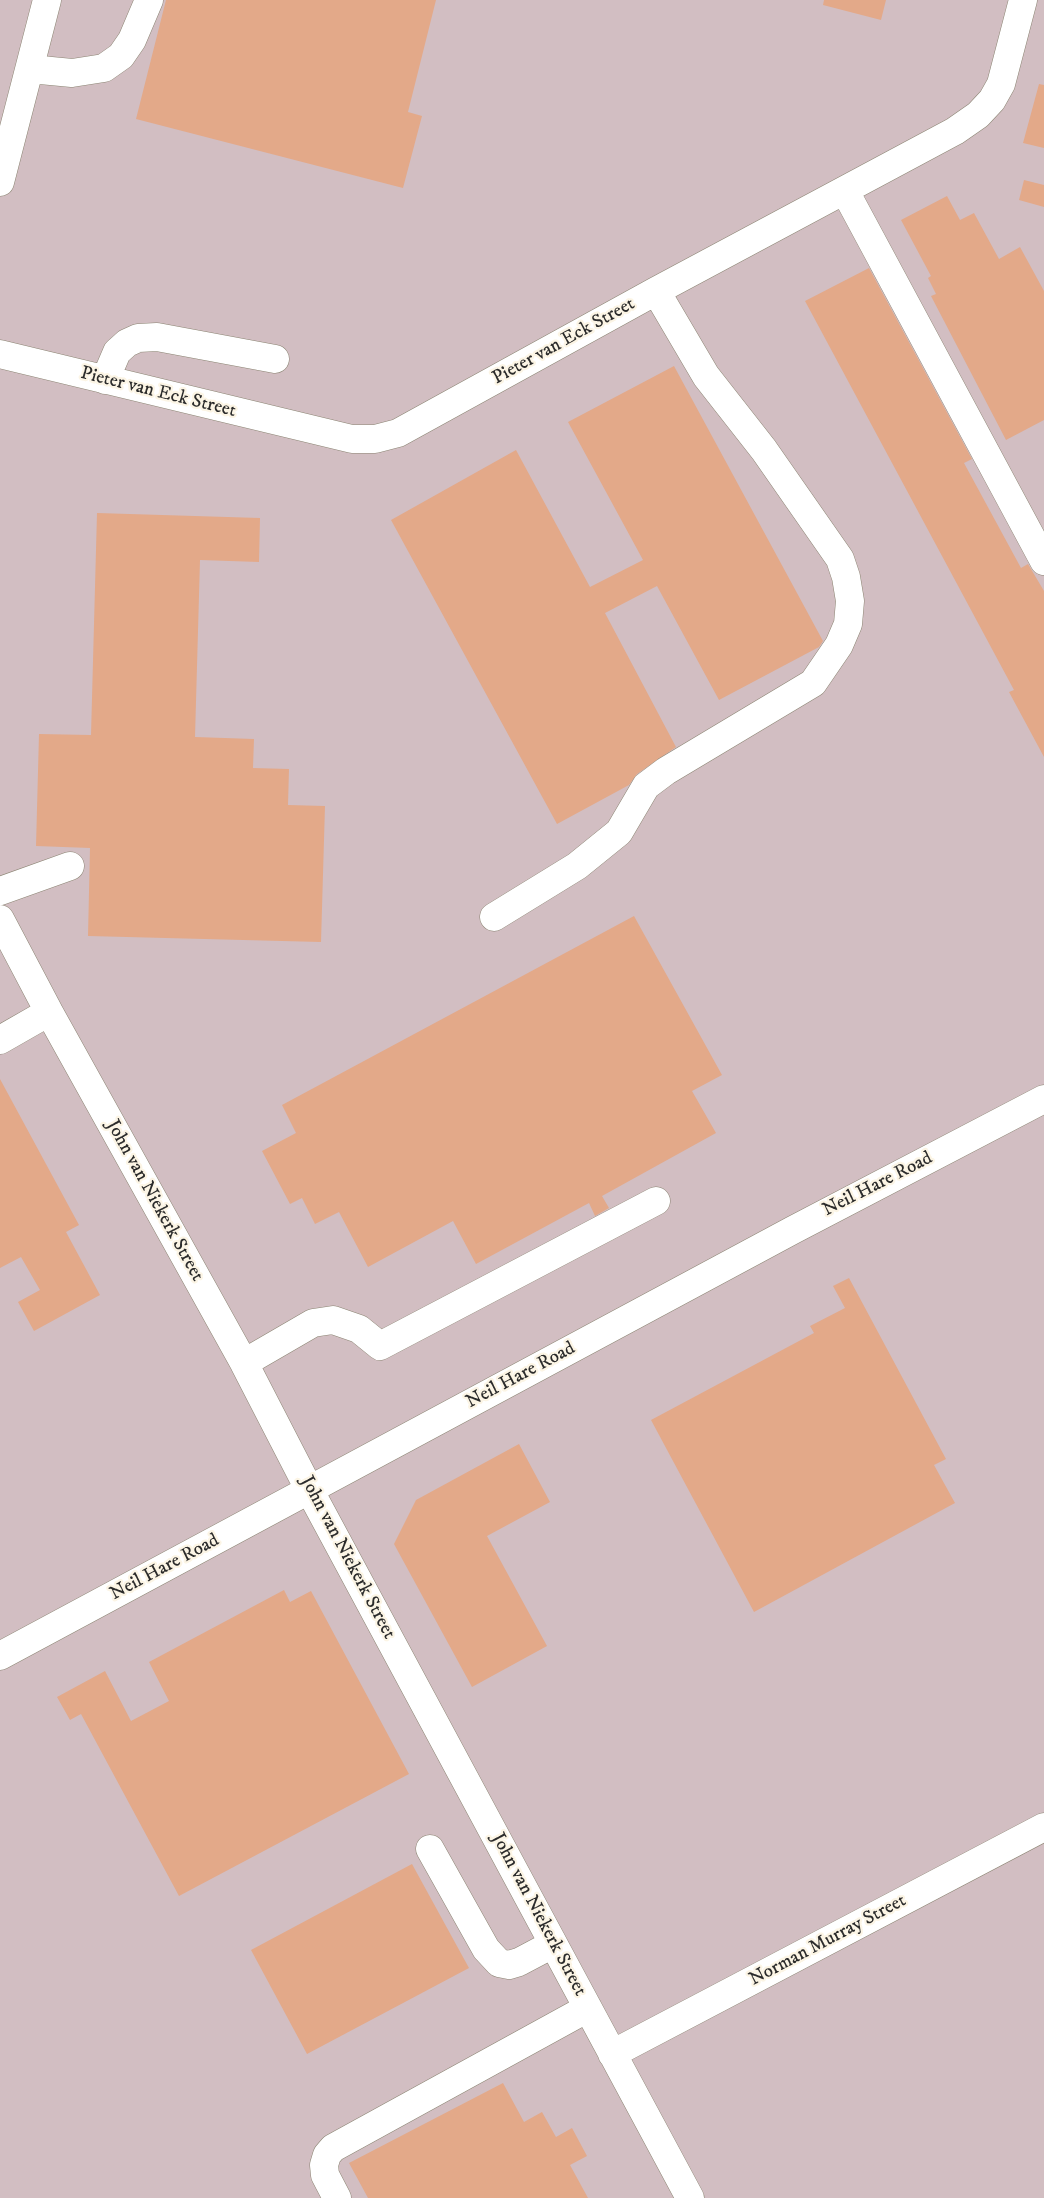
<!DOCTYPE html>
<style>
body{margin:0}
canvas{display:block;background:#eddfbc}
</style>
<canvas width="1044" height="2198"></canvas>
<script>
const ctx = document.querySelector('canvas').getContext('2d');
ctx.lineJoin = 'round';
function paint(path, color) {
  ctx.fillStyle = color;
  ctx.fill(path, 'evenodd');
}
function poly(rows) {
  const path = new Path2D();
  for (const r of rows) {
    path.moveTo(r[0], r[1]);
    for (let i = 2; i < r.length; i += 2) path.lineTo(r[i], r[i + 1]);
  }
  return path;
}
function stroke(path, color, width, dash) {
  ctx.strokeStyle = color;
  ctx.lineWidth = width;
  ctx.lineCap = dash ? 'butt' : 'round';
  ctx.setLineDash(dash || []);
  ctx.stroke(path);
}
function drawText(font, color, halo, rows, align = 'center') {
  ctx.font = font + ' "IM FELL DW Pica",serif';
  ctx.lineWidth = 4.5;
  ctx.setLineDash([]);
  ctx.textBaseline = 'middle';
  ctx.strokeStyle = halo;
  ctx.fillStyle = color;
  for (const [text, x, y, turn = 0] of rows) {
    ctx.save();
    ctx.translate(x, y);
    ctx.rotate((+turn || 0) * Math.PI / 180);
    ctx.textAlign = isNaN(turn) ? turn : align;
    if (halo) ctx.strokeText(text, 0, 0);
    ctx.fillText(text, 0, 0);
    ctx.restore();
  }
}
paint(poly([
 [0,0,1044,0,1044,2198,0,2198]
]), '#d2bec2');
paint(poly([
 [166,0,436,0,408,112,422,116,403,188,136,119],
 [824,0,886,0,881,20,823,5],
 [1039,84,1044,85,1044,148,1023,143],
 [1024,180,1044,185,1044,207,1019,200],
 [947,196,960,220,974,213,999,259,1020,247,1044,291,1044,420,1006,440,931,296,936,294,928,278,931,276,901,220],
 [869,268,972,459,964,463,1021,568,1028,564,1044,591,1044,757,1009,692,1014,690,805,301],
 [674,366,823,641,819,647,719,700,657,586,605,613,676,747,637,774,629,785,557,824,391,520,516,450,590,587,643,560,568,422],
 [97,513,260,518,259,562,200,560,195,737,254,739,253,768,289,769,288,805,325,806,321,942,88,936,90,848,36,846,39,734,91,735],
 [634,916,722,1075,692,1091,716,1133,602,1196,609,1208,595,1216,589,1203,476,1264,453,1221,368,1267,339,1212,315,1224,302,1198,290,1204,262,1151,296,1133,282,1105],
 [0,1079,79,1225,66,1232,100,1295,34,1331,18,1302,40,1290,21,1257,0,1268],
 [849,1278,946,1459,934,1465,955,1503,754,1612,651,1420,814,1333,810,1326,845,1308,833,1286],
 [519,1444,550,1502,487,1536,547,1646,472,1687,394,1544,416,1500],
 [284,1590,290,1602,311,1591,409,1774,179,1896,81,1714,70,1720,57,1697,105,1671,131,1721,169,1701,149,1662],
 [412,1864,469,1968,307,2054,251,1950],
 [503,2083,524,2122,542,2112,556,2137,572,2128,587,2156,570,2165,588,2198,368,2198,349,2163]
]), '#e3a989');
const minor = poly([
 [30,69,72,73,104,68,121,56,132,40,149,0],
 [0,182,47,0],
 [845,191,1044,561],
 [0,354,352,439,375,439,398,433,656,291,955,131,978,115,992,100,1001,84,1023,0],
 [105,380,117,352,127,343,138,338,157,337,275,359],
 [0,891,70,866],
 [494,917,577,866,619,832,646,786,666,771,813,683,839,645,848,624,850,601,846,577,840,559,764,450,706,376,656,291],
 [0,919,49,1012,244,1363,310,1491,690,2198],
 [0,1040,49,1012],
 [244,1363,313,1323,333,1320,359,1329,380,1346,656,1201],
 [0,1656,793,1230,1044,1099],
 [430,1849,486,1949,499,1963,509,1965,519,1962,553,1944],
 [612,2054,1044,1827],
 [337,2198,325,2175,324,2165,327,2155,333,2148,588,2008]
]);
stroke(minor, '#8c8574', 29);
stroke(minor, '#fff', 28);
drawText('19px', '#2b2b2b', '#fcf5e5', [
 ["Pieter van Eck Street",564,342,-29],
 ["Pieter van Eck Street",158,393,14],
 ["Neil Hare Road",878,1185,-27],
 ["John van Niekerk Street",154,1201,61],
 ["Neil Hare Road",521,1376,-28],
 ["John van Niekerk Street",347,1558,62],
 ["Neil Hare Road",165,1568,-28],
 ["John van Niekerk Street",538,1915,62],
 ["Norman Murray Street",828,1941,-28]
]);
</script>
